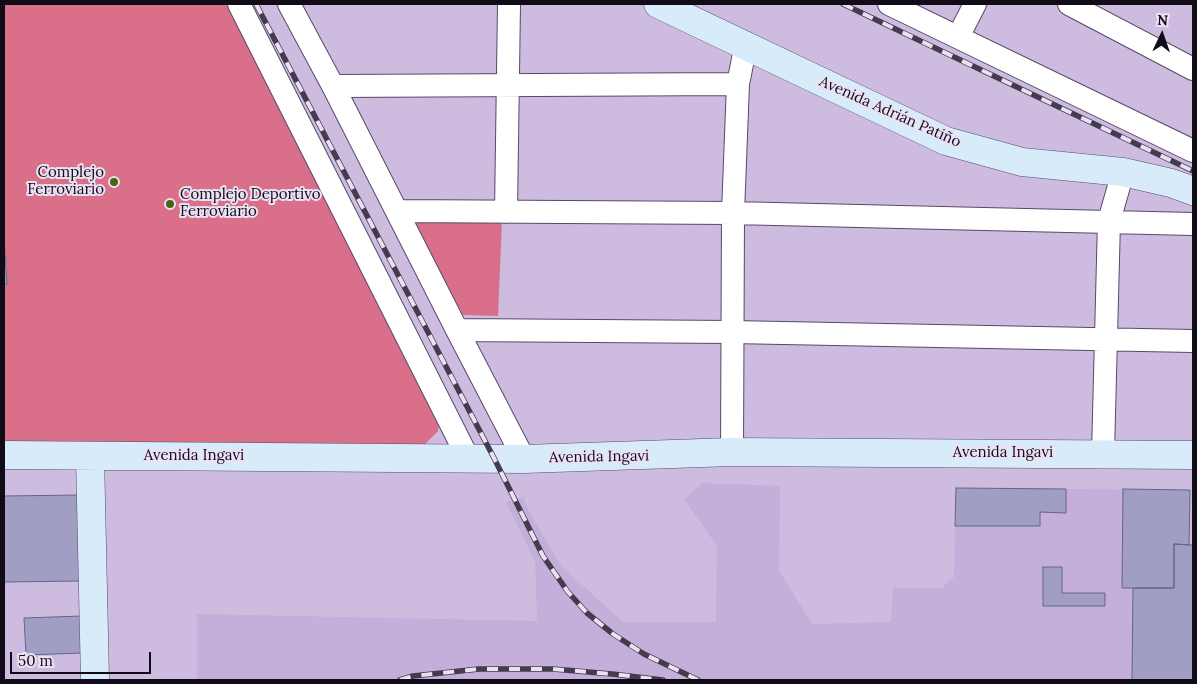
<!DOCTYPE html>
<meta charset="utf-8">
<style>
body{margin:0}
#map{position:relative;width:1197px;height:684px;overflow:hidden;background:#cdbce0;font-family:Lora,serif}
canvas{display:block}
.frame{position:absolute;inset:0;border:5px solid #110b17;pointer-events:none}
.north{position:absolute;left:1137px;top:10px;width:50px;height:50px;-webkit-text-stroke:4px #eae1f4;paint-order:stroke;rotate:3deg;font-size:14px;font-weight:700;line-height:20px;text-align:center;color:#110b17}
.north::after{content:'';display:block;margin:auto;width:18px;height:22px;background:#110b17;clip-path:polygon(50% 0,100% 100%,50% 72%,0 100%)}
.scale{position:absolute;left:10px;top:652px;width:141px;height:22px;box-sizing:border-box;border:2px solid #110b17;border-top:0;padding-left:6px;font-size:15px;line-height:18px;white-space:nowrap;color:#110b17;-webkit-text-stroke:4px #eae1f4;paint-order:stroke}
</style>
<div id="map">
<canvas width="1197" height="684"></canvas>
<div class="frame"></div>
<div class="north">N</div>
<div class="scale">50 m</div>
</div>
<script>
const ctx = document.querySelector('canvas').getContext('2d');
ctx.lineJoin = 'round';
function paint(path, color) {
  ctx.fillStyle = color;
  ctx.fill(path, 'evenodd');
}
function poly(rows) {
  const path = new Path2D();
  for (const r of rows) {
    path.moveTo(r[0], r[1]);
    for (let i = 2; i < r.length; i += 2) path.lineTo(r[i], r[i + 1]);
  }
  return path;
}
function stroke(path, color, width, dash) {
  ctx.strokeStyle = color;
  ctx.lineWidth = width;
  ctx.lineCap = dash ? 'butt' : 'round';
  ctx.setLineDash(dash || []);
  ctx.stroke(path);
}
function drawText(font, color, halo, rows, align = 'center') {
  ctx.font = font + ' Lora,serif';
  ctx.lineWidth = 4;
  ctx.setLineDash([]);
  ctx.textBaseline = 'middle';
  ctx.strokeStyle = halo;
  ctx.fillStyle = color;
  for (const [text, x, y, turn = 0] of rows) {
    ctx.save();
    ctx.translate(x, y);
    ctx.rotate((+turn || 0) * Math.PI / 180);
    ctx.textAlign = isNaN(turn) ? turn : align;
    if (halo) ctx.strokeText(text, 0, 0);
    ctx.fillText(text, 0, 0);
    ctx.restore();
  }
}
paint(poly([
 [702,483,780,486,779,570,812,624,891,622,893,588,942,588,954,577,956,488,1190,490,1189,544,1193,545,1193,680,197,680,197,614,537,621,535,561,506,502,523,497,529,512,561,566,623,622,716,622,717,546,684,499]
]), '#c3afda');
paint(poly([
 [4,4,231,4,441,404,438,431,423,446,4,442],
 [502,220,498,316,463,315,414,222]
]), '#d96f88');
const building = poly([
 [4,239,7,284,4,285,4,239],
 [956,488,1066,489,1066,513,1040,512,1040,526,955,526,956,488],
 [1123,489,1190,490,1189,545,1174,544,1174,588,1122,588,1123,489],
 [80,495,81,581,4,582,4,496,80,495],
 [1174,544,1193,545,1193,680,1132,680,1133,588,1174,588,1174,544],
 [1043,567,1062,567,1062,593,1105,593,1105,606,1043,606,1043,567],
 [82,616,83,653,26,655,24,618,82,616]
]);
paint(building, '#a09ec3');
stroke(building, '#666486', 1);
const street = poly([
 [239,4,468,458],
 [289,4,333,86,457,330,524,459],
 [889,4,1193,151],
 [1069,4,1193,69],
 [958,37,975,4],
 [333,86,738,84],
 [397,211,733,213,1193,224],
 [506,212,509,4],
 [457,330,732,332,1193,341],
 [732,452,733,213,738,84,746,44],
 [1103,453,1109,221,1123,172]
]);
const secondary = poly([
 [658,4,946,141,1022,162,1123,172,1171,183,1193,191],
 [4,455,524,459,732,452,1193,455],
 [90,456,95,680]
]);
stroke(street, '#584968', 24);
stroke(secondary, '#584968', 29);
stroke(street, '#fff', 22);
stroke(secondary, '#d8ebfb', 28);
const rail = poly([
 [256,4,494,458,543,556,568,592,587,613,613,634,644,654,698,680],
 [843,4,1193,171],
 [400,680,413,676,479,669,553,669,612,674,663,680]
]);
stroke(rail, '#443b4e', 5.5);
stroke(rail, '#eae1f4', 4, [11]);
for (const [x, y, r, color] of [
 [114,182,5,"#496314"],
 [170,204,5,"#496314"]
]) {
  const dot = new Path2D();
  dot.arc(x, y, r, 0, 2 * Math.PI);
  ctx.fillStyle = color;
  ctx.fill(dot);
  stroke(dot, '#eae1f4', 2);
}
drawText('15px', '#110b17', '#eae1f4', [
 ["Avenida Adrián Patiño",890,112,24],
 ["Avenida Ingavi",1003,453],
 ["Avenida Ingavi",194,456],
 ["Avenida Ingavi",599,457,-1]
]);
drawText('15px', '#110b17', '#eae1f4', [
 ["Complejo",104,173],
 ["Ferroviario",104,190],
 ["Complejo Deportivo",180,195,"left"],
 ["Ferroviario",180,212,"left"]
], 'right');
</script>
